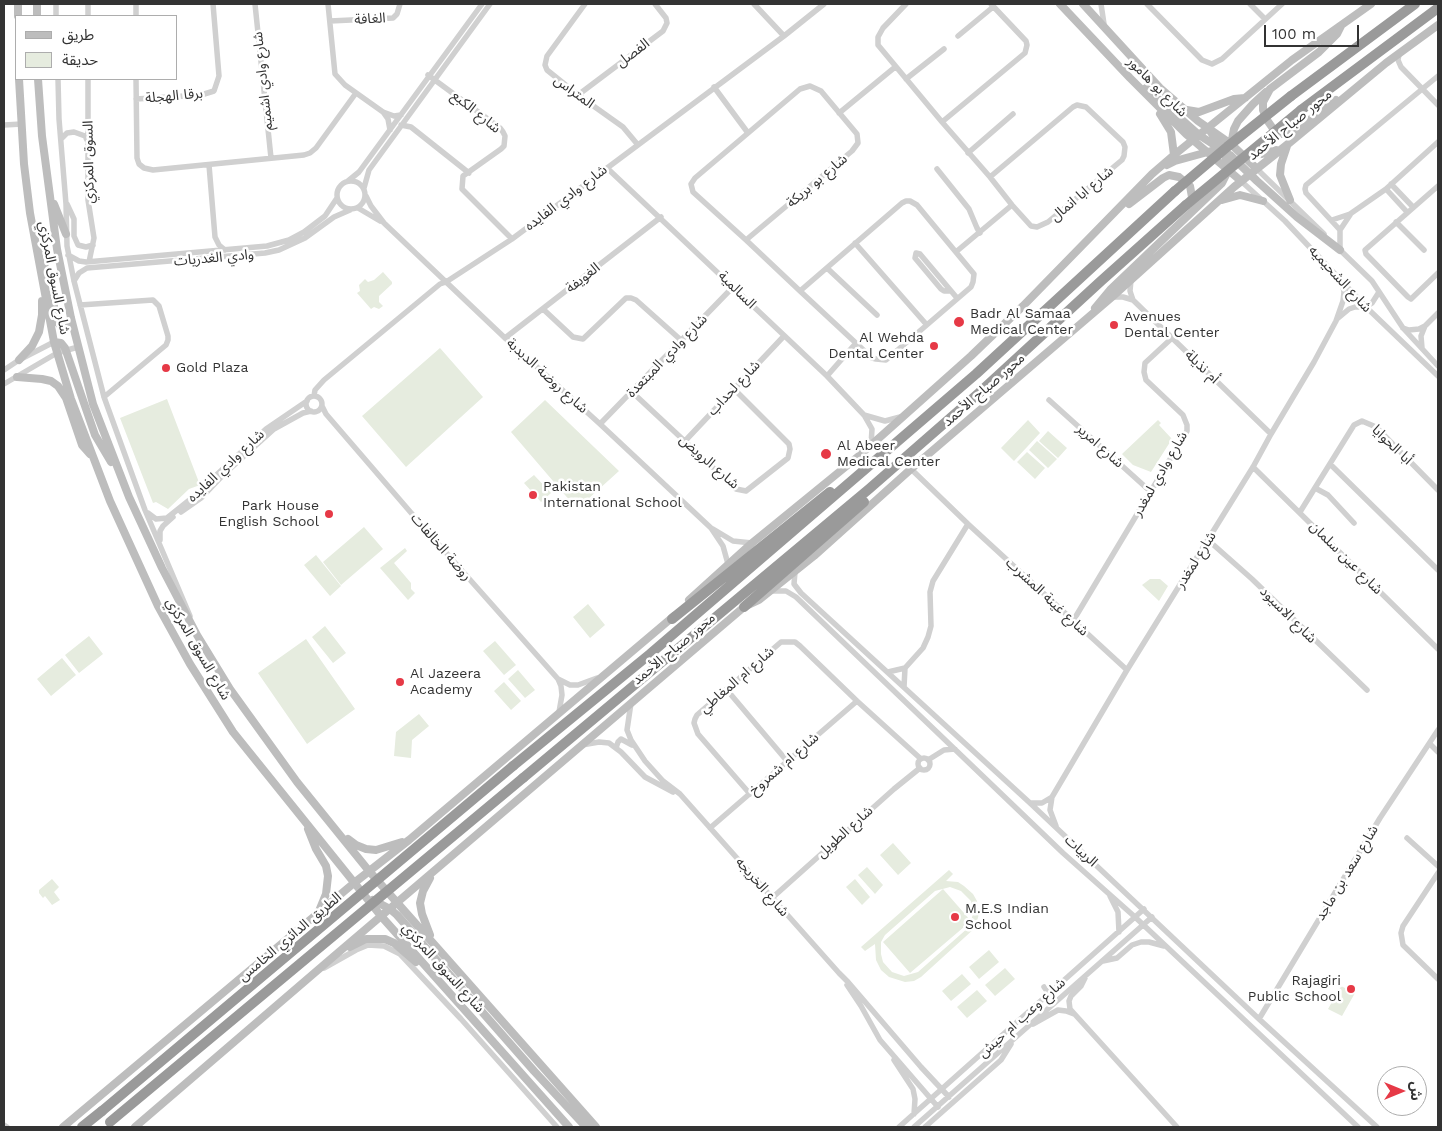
<!DOCTYPE html>
<meta charset="utf-8">
<style>
body{margin:0}
#map{position:relative;width:1442px;height:1131px;overflow:hidden;background:#fff;font-family:"Work Sans","Noto Sans Arabic",sans-serif}
canvas{display:block}
.frame{position:absolute;inset:0;border:5px solid #333;pointer-events:none}
.legend{position:absolute;left:15px;top:15px;width:162px;height:65px;box-sizing:border-box;background:#fff;border:1px solid #adadad;margin:0;padding:6px 9px;list-style:none;font-size:15px;color:#333}
.legend li{display:flex;align-items:center;gap:10px;height:25px}
.legend b{width:25px;border:1px solid #adadad}
.north{position:absolute;left:1377px;top:1066px;width:50px;height:50px;box-sizing:border-box;background:#fff;border:1px solid #adadad;border-radius:50%;rotate:90deg;font-size:14px;font-weight:700;line-height:20px;text-align:center;color:#333}
.north::after{content:'';display:block;margin:auto;width:18px;height:22px;background:#e63946;clip-path:polygon(50% 0,100% 100%,50% 72%,0 100%)}
.scale{position:absolute;left:1264px;top:25px;width:95px;height:22px;box-sizing:border-box;border:2px solid #333;border-top:0;padding-left:6px;font-size:15px;line-height:18px;white-space:nowrap;color:#333;-webkit-text-stroke:4px #fff;paint-order:stroke}
</style>
<div id="map">
<canvas width="1442" height="1131"></canvas>
<div class="frame"></div>
<ul class="legend">
<li><b style="height:6px;background:#bdbdbd"></b>طريق</li>
<li><b style="height:14px;background:#e6ecdf"></b>حديقة</li>
</ul>
<div class="north">ش</div>
<div class="scale">100 m</div>
</div>
<script>
const ctx = document.querySelector('canvas').getContext('2d');
ctx.lineJoin = 'round';
function paint(path, color) {
  ctx.fillStyle = color;
  ctx.fill(path, 'evenodd');
}
function poly(rows) {
  const path = new Path2D();
  for (const r of rows) {
    if (r.length === 3) {
      path.moveTo(r[0] + r[2], r[1]);
      path.arc(r[0], r[1], r[2], 0, 2 * Math.PI);
      continue;
    }
    path.moveTo(r[0], r[1]);
    for (let i = 2; i < r.length; i += 2) path.lineTo(r[i], r[i + 1]);
  }
  return path;
}
function stroke(path, color, width, dash) {
  ctx.strokeStyle = color;
  ctx.lineWidth = width;
  ctx.lineCap = dash ? 'butt' : 'round';
  ctx.setLineDash(dash || []);
  ctx.stroke(path);
}
function drawText(font, color, halo, rows, align = 'center') {
  ctx.font = font + ' "Work Sans","Noto Sans Arabic",sans-serif';
  ctx.lineWidth = 5;
  ctx.setLineDash([]);
  ctx.textBaseline = 'middle';
  ctx.strokeStyle = halo;
  ctx.fillStyle = color;
  for (const [text, x, y, turn = 0] of rows) {
    ctx.save();
    ctx.translate(x, y);
    ctx.rotate((+turn || 0) * Math.PI / 180);
    ctx.textAlign = isNaN(turn) ? turn : align;
    if (halo) ctx.strokeText(text, 0, 0);
    ctx.fillText(text, 0, 0);
    ctx.restore();
  }
}
paint(poly([
 [383,272,392,282,392,284,379,296,379,302,383,306,379,309,374,307,371,309,357,293,360,291,359,285,365,279,368,282,374,280],
 [440,348,483,397,406,467,362,416],
 [167,399,200,485,189,489,168,509,156,502,153,503,120,418],
 [545,400,619,471,577,509,511,432],
 [1028,420,1040,433,1014,461,1001,448],
 [1158,420,1161,423,1159,425,1172,439,1151,472,1133,465,1122,454],
 [1048,431,1067,448,1058,458,1039,441],
 [1037,441,1057,459,1048,468,1029,450],
 [1027,452,1045,468,1035,479,1017,462],
 [534,475,551,493,541,502,524,483],
 [364,527,383,549,341,585,323,562],
 [405,548,407,551,394,563,411,583,411,589,415,593,408,600,380,568],
 [316,555,341,586,330,596,304,565],
 [1150,579,1160,579,1168,586,1159,601,1142,585],
 [588,604,605,625,590,638,573,617],
 [325,626,346,653,333,663,312,637],
 [89,636,103,654,79,673,65,655],
 [306,639,355,709,307,744,258,673],
 [495,641,516,665,504,675,483,651],
 [62,658,76,675,51,696,37,679],
 [518,670,535,690,525,698,508,679],
 [504,682,521,701,511,710,494,691],
 [419,714,429,726,412,740,411,758,394,756,396,732],
 [893,843,911,863,898,875,880,855],
 [867,867,883,885,875,894,858,875],
 [949,870,953,874,946,881,958,882,964,886,973,894,977,901,979,914,975,928,921,977,914,981,905,982,889,977,881,970,876,960,875,944,865,951,861,947],
 [950,887,961,891,971,901,973,914,969,927,918,972,904,976,892,972,883,962,881,954,881,942,885,935,935,891],
 [52,879,59,887,54,892,60,900,52,905,45,896,43,898,39,893,39,890],
 [855,879,870,897,862,905,846,887],
 [943,889,971,921,910,973,883,942],
 [989,950,999,962,979,979,969,967],
 [1005,968,1015,979,995,996,985,985],
 [962,974,971,984,951,1001,942,991],
 [1341,986,1355,993,1342,1016,1328,1009],
 [977,990,987,1001,967,1018,957,1007]
]), '#e6ecdf');
stroke(poly([
 [56,4,56,16],
 [88,4,88,16],
 [136,4,136,16],
 [255,4,271,158],
 [328,4,335,74,345,85,383,112,394,116,401,115],
 [585,4,547,56,545,65,547,70,578,95,623,127,638,145],
 [754,4,784,36],
 [906,4,883,28,878,37,878,45,942,122,990,177,1012,205,1031,226,1037,227,1048,222,1122,160,1124,156,1125,147,1123,142,1086,107,1077,105,1073,107,990,177],
 [1101,4,1104,24],
 [1147,4,1202,60,1212,64,1222,59,1282,4],
 [1250,4,1265,19],
 [330,21,393,18,397,14,400,4],
 [958,36,993,7],
 [1399,54,1398,60,1401,67,1438,105],
 [428,75,500,128,503,132,505,136,504,146,501,149,463,176,462,189,512,239],
 [58,79,59,119,66,204,67,246,74,281,104,397,145,510,190,616],
 [88,79,88,200,94,238,89,262],
 [136,79,137,158,139,164,144,168,153,170,304,155,310,153,316,148,356,93],
 [906,79,944,49],
 [714,87,748,133],
 [578,95,663,31,667,23,666,18,655,4],
 [136,99,201,95,214,91,219,76,213,4],
 [383,112,388,119,390,130],
 [839,113,895,67],
 [942,122,1025,53,1027,45,1026,41,991,4],
 [4,125,22,124],
 [401,125,411,127,469,173],
 [61,139,67,133,74,132,85,136,87,140],
 [968,153,1013,114],
 [209,165,215,237,219,245,225,250],
 [607,168,827,376,864,415,872,429,871,445],
 [937,169,969,209,977,228,980,233],
 [1257,169,1324,234],
 [351,195,14],
 [348,181,359,172,482,4],
 [1241,181,1285,221,1366,307,1438,376],
 [1391,184,1413,207],
 [1438,186,1365,250,1366,254,1408,297,1411,299,1438,273],
 [364,188,369,170,490,4],
 [1386,189,1407,212],
 [366,196,371,206,384,223,505,338,600,424,711,528,723,546,728,564],
 [67,204,74,219,74,236,78,245,86,247,93,245],
 [358,208,380,221],
 [1332,220,1350,214,1386,189,1438,142],
 [1396,222,1424,250],
 [1340,230,1306,193,1305,189,1306,185,1438,76],
 [746,240,852,151,858,143,857,134,821,91,810,86,800,89,695,178,691,184,693,192,746,240,800,291,872,358,876,359,886,360,971,287,973,282,974,274,917,205,910,201,906,201,902,203,800,291],
 [855,243,926,324],
 [1338,248,1372,281,1403,328,1438,366],
 [1340,250,1340,230,1350,215],
 [957,251,1012,205],
 [68,255,79,261,86,262,267,246,289,240,304,232,325,216,337,198],
 [827,268,877,315],
 [1131,280,1130,291,1133,300,1271,434],
 [74,281,79,273,87,268,265,253,279,250,305,238,334,217,350,210],
 [949,291,944,291,941,289,915,258,916,253,920,254,957,298],
 [1112,297,1123,297,1133,300],
 [80,305,153,300,159,306,168,336,168,340,166,345,104,397],
 [1366,307,1372,303,1379,292],
 [543,309,573,337,583,339,626,298,631,298,636,300,682,341],
 [1337,319,1349,309,1355,307,1366,307],
 [1403,328,1409,330,1419,329,1425,326,1438,313],
 [505,338,661,217],
 [1422,348,1421,336,1425,326],
 [4,370,19,360,54,342],
 [827,376,856,343],
 [4,384,57,353,78,347],
 [632,392,736,489,746,491,788,458,790,449,789,444,734,389],
 [314,396,315,390,324,380,440,284,446,282,512,239,784,36,824,4],
 [314,404,8],
 [1049,400,1151,492],
 [322,406,326,414,425,529,558,679,561,686,562,695,559,712],
 [864,415,885,421,900,417],
 [600,424,733,287],
 [685,441,784,336],
 [1330,464,1438,570],
 [1253,467,1438,649],
 [911,469,968,524,1127,670],
 [1315,488,1328,495,1354,523],
 [181,512,201,498,222,476,274,429,303,413,311,411],
 [1300,512,1354,425,1362,421,1376,427,1438,490],
 [148,513,156,519,167,518,202,490,212,479,266,429,307,401],
 [713,529,733,541,752,543],
 [160,540,160,531,163,526,173,517],
 [1208,540,1252,579,1367,690],
 [795,572,794,584,801,593,1030,803,1259,1019,1377,1127],
 [771,591,786,591,796,597,1063,853,1135,917,1358,1127],
 [1073,621,1187,431,1187,425,1183,415,1146,380,1144,372,1145,363,1172,338],
 [888,672,905,668,923,648,928,637,931,626,930,592,933,581,968,524],
 [558,679,570,685,578,685,597,678],
 [904,687,905,668],
 [727,690,787,761],
 [631,703,627,730,631,740,645,761,663,781,680,794,839,973,848,982,921,1067,949,1097],
 [1430,744,1438,752],
 [582,745,599,742,609,743,621,752,645,777,673,792],
 [616,748,618,742,621,739,632,745],
 [924,764,6],
 [928,760,944,750,955,749],
 [750,794,698,734,694,723,695,719,697,715,781,642,795,642,800,646,857,701,921,759],
 [1030,803,1042,803,1052,797],
 [1056,826,1050,810,1052,797,1127,670,1253,467,1271,434,1314,362,1336,321,1343,301,1344,292,1342,282],
 [710,828,857,701],
 [1407,838,1438,866],
 [1438,873,1403,926,1401,933,1403,945,1438,979],
 [1110,896,1118,912,1119,932],
 [772,898,894,789,920,768],
 [1103,961,1117,958,1132,945,1141,942,1149,942,1164,946],
 [324,968,356,950,368,945,384,946,400,954,461,1019,557,1127],
 [1085,978,1081,986,1071,996,1069,1001,1070,1009,1177,1127],
 [847,985,861,1006,880,1040,938,1107],
 [1044,987,1049,994],
 [1259,1019,1380,818,1438,730],
 [1033,1024,1058,1010,1066,1011,1074,1014],
 [894,1060,913,1089,915,1099,914,1114],
 [4,1125,7,1127],
 [899,1127,1144,909],
 [914,1127,1152,917],
 [925,1127,1001,1060,1011,1044]
]), '#d0d0d0', 5.5);
stroke(poly([
 [18,4,18,16],
 [37,4,37,16],
 [1060,4,1130,78,1186,134,1241,181],
 [1083,4,1160,88,1198,121,1231,144,1257,169],
 [19,79,24,164,30,213,54,342,71,399,110,501,158,606,190,664,233,732,381,916,569,1127],
 [38,79,42,136,57,249,71,318,93,404,129,497,162,568,197,635,230,689,297,782,369,871,596,1127],
 [1146,88,1199,135,1222,150],
 [1336,100,1291,134,1280,134,1274,130,1267,120,1263,110,1263,102,1270,89,1319,52,1337,34,1341,26],
 [1187,110,1199,112,1234,99,1245,98],
 [1160,114,1171,132,1174,155],
 [1231,145,1234,129,1238,121,1253,104,1266,92],
 [1287,146,1281,164,1280,175,1290,200],
 [1246,155,1262,154,1276,150],
 [1167,165,1175,161,1215,150,1230,155,1257,181,1297,217,1340,250],
 [1222,200,1240,195,1263,201],
 [54,204,66,234],
 [1129,204,1163,178,1169,175,1179,177,1190,186,1192,197,1190,203],
 [40,247,58,323,61,326,67,326,70,323,71,318],
 [1095,308,1110,290,1222,183,1229,169,1226,159,1223,150,1208,128],
 [54,342,61,343,65,348,95,435,111,462],
 [19,360,32,346,39,332,42,315,42,301],
 [17,377,42,379,51,381,58,386,66,398,82,445,90,454],
 [689,600,752,543,860,455,971,356,1023,306,1152,174,1174,155,1292,60,1371,4],
 [308,829,316,849,326,866,328,876,326,894,319,911],
 [348,839,356,845,366,849,376,850,402,842],
 [373,900,390,909,397,915,534,1071,586,1127],
 [430,935,422,914,420,903,423,891,430,878],
 [350,947,366,939,385,939,394,943,416,962],
 [63,1127,354,883,409,840,674,616],
 [135,1127,333,957,744,607,759,600,814,556,911,469,1112,297,1234,187,1288,144,1386,63,1438,25]
]), '#bdbdbd', 8);
stroke(poly([
 [1291,96,1415,4],
 [1301,110,1438,8],
 [744,607,864,502],
 [672,619,830,492],
 [513,766,650,654,976,374,1175,191],
 [523,778,869,489,979,393,1101,281,1186,205],
 [82,1127,102,1111]
]), '#9a9a9a', 10);
stroke(poly([
 [1175,191,1227,147,1291,96],
 [1186,205,1301,110],
 [102,1111,513,766],
 [110,1122,523,778]
]), '#9a9a9a', 10);
for (const [x, y, r, color] of [
 [959,322,6,"#e63946"],
 [1114,325,5,"#e63946"],
 [934,346,5,"#e63946"],
 [166,368,5,"#e63946"],
 [826,454,6,"#e63946"],
 [533,495,5,"#e63946"],
 [329,514,5,"#e63946"],
 [400,682,5,"#e63946"],
 [955,917,5,"#e63946"],
 [1351,989,5,"#e63946"]
]) {
  const dot = new Path2D();
  dot.arc(x, y, r, 0, 2 * Math.PI);
  ctx.fillStyle = color;
  ctx.fill(dot);
  stroke(dot, '#fff', 2);
}
drawText('14px', '#333', '#fff', [
 ["الغافة",370,19,-3],
 ["الفصل",633,53,-37],
 ["شارع وادي اشميم",263,81,-96],
 ["شارع بو هامور",1157,87,45],
 ["المتراس",574,92,36],
 ["برقا الهجلة",174,96,-5],
 ["شارع الكبع",476,112,39],
 ["محور صباح الأحمد",1290,125,-39],
 ["السوق المركزي",89,162,-91],
 ["شارع بو بريكة",817,181,-40],
 ["شارع ابا انمال",1082,194,-40],
 ["شارع وادي الفايده",566,198,-37],
 ["وادي الغدريات",214,258,-5],
 ["شارع السوق المركزي",54,278,79],
 ["الغويفة",583,278,-38],
 ["شارع الشحيميه",1340,279,47],
 ["السالمية",737,290,45],
 ["شارع وادي المبتعدة",667,356,-46],
 ["أم نذيلة",1202,367,44],
 ["شارع روضة الدبدبة",547,376,42],
 ["شارع لحداب",734,388,-47],
 ["محور صباح الأحمد",984,390,-41],
 ["أبا الحوايا",1392,445,44],
 ["شارع امرير",1100,446,42],
 ["شارع الرويض",709,462,41],
 ["شارع وادي الفايده",226,466,-43],
 ["شارع وادي لمغدر",1160,474,-60],
 ["روضة الخالفات",441,547,49],
 ["شارع عين سلمان",1346,558,45],
 ["شارع لمغدر",1196,560,-58],
 ["شارع غينة المشرب",1047,597,43],
 ["شارع الاسيود",1288,615,45],
 ["شارع السوق المركزي",198,649,60],
 ["محور صباح الأحمد",674,649,-40],
 ["شارع ام المغاطي",737,680,-41],
 ["شارع ام شمروخ",784,764,-41],
 ["شارع الطويل",845,832,-42],
 ["الربيات",1081,851,43],
 ["شارع سعد بن ماجد",1347,873,-59],
 ["شارع الخريجه",762,887,49],
 ["الطريق الدائري الخامس",290,937,-40],
 ["شارع السوق المركزي",443,968,48],
 ["شارع وعب ام حيش",1022,1018,-42]
]);
drawText('14px', '#333', '#fff', [
 ["Badr Al Samaa",970,314],
 ["Medical Center",970,330],
 ["Avenues",1124,317],
 ["Dental Center",1124,333],
 ["Al Wehda",924,338,"right"],
 ["Dental Center",924,354,"right"],
 ["Gold Plaza",176,368],
 ["Al Abeer",837,446],
 ["Medical Center",837,462],
 ["Pakistan",543,487],
 ["International School",543,503],
 ["Park House",319,506,"right"],
 ["English School",319,522,"right"],
 ["Al Jazeera",410,674],
 ["Academy",410,690],
 ["M.E.S Indian",965,909],
 ["School",965,925],
 ["Rajagiri",1341,981,"right"],
 ["Public School",1341,997,"right"]
], 'left');
</script>
